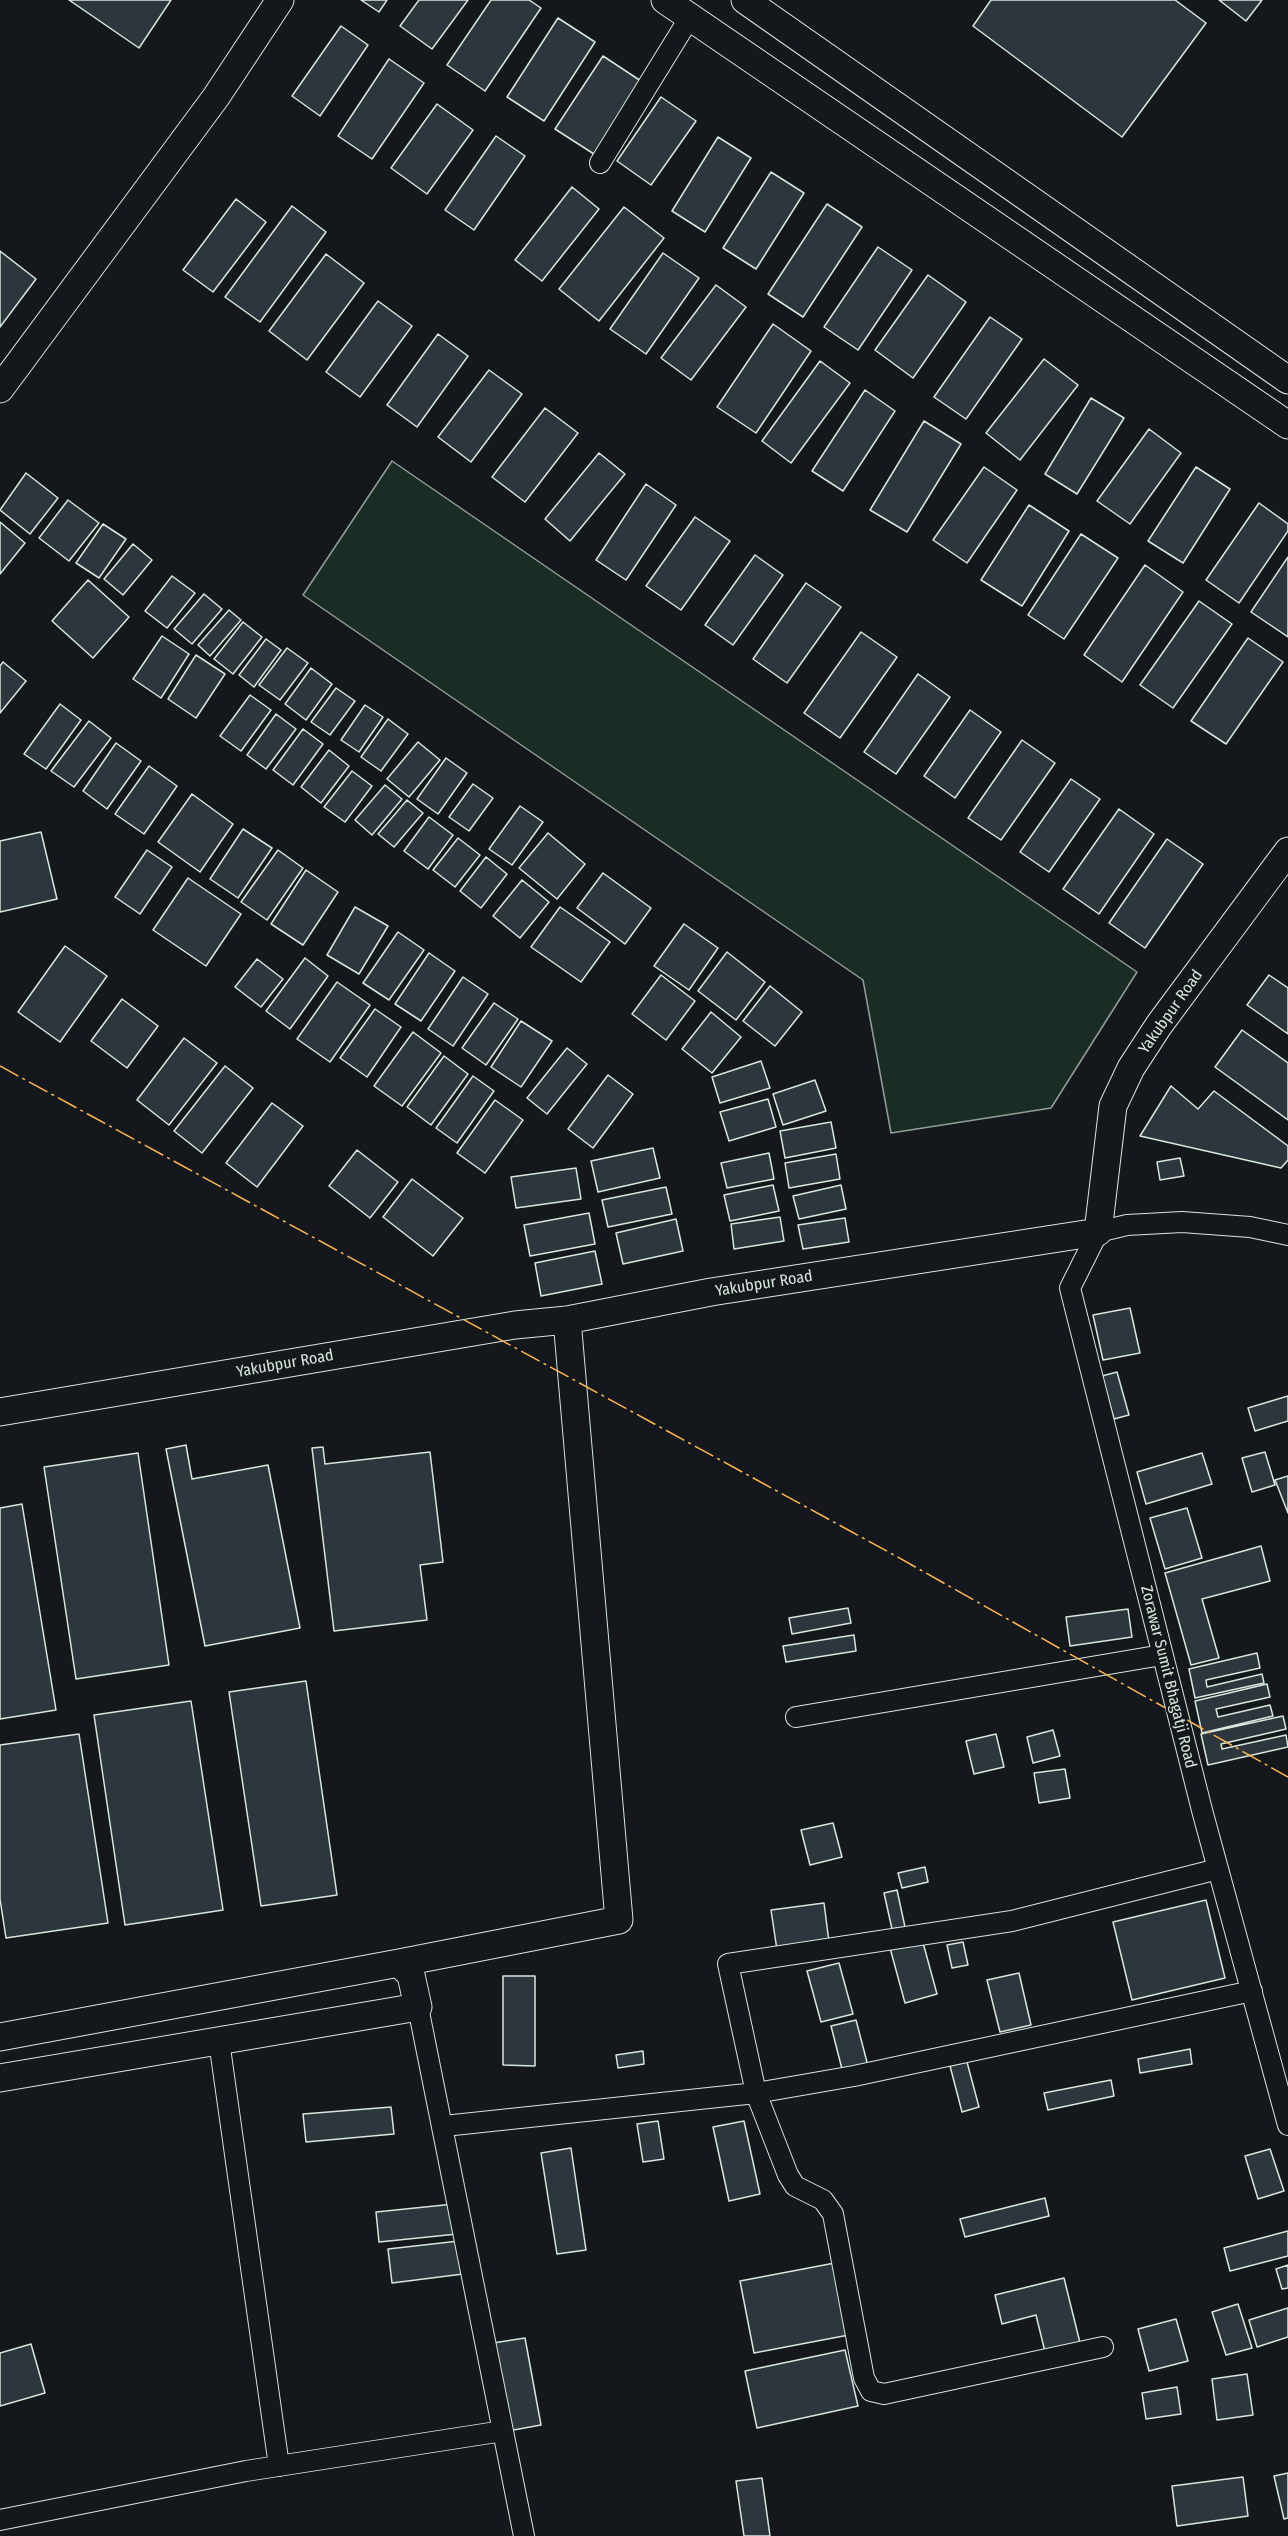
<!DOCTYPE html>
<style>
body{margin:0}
canvas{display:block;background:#14181c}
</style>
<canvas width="1288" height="2536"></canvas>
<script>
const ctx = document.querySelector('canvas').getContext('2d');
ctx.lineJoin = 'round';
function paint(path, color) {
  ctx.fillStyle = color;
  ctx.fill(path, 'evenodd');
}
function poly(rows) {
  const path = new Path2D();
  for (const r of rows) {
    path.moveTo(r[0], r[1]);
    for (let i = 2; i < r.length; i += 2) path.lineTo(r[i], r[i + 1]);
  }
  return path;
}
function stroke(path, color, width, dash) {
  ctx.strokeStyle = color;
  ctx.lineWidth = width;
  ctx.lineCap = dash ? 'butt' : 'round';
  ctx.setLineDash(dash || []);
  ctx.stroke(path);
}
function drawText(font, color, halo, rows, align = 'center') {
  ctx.font = font + ' "Fira Sans Condensed",sans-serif';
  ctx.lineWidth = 4.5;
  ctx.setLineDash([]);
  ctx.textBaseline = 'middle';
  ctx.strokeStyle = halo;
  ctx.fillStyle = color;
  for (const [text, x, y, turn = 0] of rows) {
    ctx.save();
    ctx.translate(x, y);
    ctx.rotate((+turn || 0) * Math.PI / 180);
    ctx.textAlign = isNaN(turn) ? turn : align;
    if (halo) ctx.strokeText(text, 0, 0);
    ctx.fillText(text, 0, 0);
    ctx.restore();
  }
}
const green = poly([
 [392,461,1137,972,1051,1108,891,1133,863,980,303,595,392,461]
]);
paint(green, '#1a2d24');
stroke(green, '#939e99', 1.5);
const building = poly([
 [69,0,171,0,139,48,69,0],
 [361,0,387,0,379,12,361,0],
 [419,0,468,0,432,49,400,26,419,0],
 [491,0,529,0,541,8,485,91,447,65,491,0],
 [991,0,1175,0,1206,23,1122,137,973,26,991,0],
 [1219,0,1262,0,1246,21,1219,0],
 [558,18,595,42,544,121,507,97,558,18],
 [341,26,368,45,320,116,292,96,341,26],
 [603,56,644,83,597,156,555,129,603,56],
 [389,59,424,83,372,159,338,136,389,59],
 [661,97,696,121,651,185,617,161,661,97],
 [437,104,473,130,427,194,391,168,437,104],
 [496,136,525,156,474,230,445,210,496,136],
 [718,137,751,158,705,232,672,211,718,137],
 [771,172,804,193,756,269,723,248,771,172],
 [572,187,599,209,542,281,515,260,572,187],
 [236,199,266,222,213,292,183,270,236,199],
 [827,204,862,227,803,317,768,294,827,204],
 [292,206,326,232,260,322,225,297,292,206],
 [624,207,664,238,599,321,559,289,624,207],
 [878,247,912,270,858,350,824,327,878,247],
 [0,251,36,279,0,327,0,251],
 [663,253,699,278,646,354,610,329,663,253],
 [326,254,364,283,307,360,269,331,326,254],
 [928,275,966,302,913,378,875,350,928,275],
 [716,285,746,307,691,380,661,358,716,285],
 [378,301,412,326,360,397,326,372,378,301],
 [990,317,1022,339,966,419,934,397,990,317],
 [773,324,811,351,756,433,717,407,773,324],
 [438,334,468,356,417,427,387,405,438,334],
 [1044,359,1078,385,1020,460,986,433,1044,359],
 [820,361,850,383,791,463,762,441,820,361],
 [489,370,522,394,471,462,438,437,489,370],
 [865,390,895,411,843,491,812,471,865,390],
 [1091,398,1124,418,1077,494,1045,474,1091,398],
 [545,408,578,433,525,502,492,477,545,408],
 [924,421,961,444,907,532,870,510,924,421],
 [1149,429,1181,453,1130,524,1097,501,1149,429],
 [599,453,625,474,570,541,545,519,599,453],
 [984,467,1017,490,967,563,933,540,984,467],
 [1196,467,1230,489,1183,563,1148,541,1196,467],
 [26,473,58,498,30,534,0,510,26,473],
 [646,484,676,505,626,580,596,560,646,484],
 [68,500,99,523,69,561,39,538,68,500],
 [1259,503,1288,524,1288,531,1239,603,1206,580,1259,503],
 [1029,505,1069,531,1022,606,981,580,1029,505],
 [695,517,730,541,681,610,646,586,695,517],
 [0,522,25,543,0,574,0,522],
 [103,524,126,539,99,578,76,563,103,524],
 [1081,534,1118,558,1064,639,1028,615,1081,534],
 [133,544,152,560,123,595,104,579,133,544],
 [755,555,783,575,733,645,705,625,755,555],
 [1288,557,1288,637,1251,612,1288,557],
 [1145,565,1183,592,1122,682,1084,655,1145,565],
 [172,576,195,593,167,628,145,611,172,576],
 [88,580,129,617,93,658,52,621,88,580],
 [806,583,841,607,787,683,753,659,806,583],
 [204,594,222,609,192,644,174,629,204,594],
 [1199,601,1232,624,1173,708,1140,685,1199,601],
 [229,610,241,620,210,656,198,645,229,610],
 [243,622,262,637,233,674,214,659,243,622],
 [861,632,897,657,840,738,804,713,861,632],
 [162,636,189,654,161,698,133,679,162,636],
 [1248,638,1283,662,1226,744,1191,721,1248,638],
 [266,639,281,650,254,687,239,675,266,639],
 [287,648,308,663,280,700,259,685,287,648],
 [196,655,225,674,196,718,168,699,196,655],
 [3,662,26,681,0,713,0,666,3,662],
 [311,668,332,684,306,720,285,704,311,668],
 [918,674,950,697,896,774,864,752,918,674],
 [336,688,355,701,330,735,311,722,336,688],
 [250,695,271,710,241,751,220,736,250,695],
 [60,704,81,720,46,769,24,754,60,704],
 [365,705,383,717,359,752,341,740,365,705],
 [970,710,1001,732,955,798,924,776,970,710],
 [276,714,296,729,266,769,247,755,276,714],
 [388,719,408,734,381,771,361,757,388,719],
 [89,721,111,738,74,787,51,771,89,721],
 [303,729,323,744,293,785,273,770,303,729],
 [1022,740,1055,763,1001,840,968,818,1022,740],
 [418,742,440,760,409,797,387,779,418,742],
 [116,743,141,761,107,809,83,791,116,743],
 [329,750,349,766,321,803,301,787,329,750],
 [446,758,467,773,438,814,417,799,446,758],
 [149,766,177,786,144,834,115,814,149,766],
 [352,771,372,786,345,822,324,807,352,771],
 [1071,779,1100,799,1049,872,1020,852,1071,779],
 [473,784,493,798,469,831,449,817,473,784],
 [385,785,402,799,372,835,355,820,385,785],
 [192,794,233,824,200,872,158,842,192,794],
 [407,800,423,813,394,847,378,834,407,800],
 [520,806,543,822,512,865,489,849,520,806],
 [1119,809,1154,834,1099,914,1063,889,1119,809],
 [429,817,453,835,428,869,404,851,429,817],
 [243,829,272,848,238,898,210,879,243,829],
 [41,832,57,899,0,912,0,841,41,832],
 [548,833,585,864,557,899,519,868,548,833],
 [458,838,480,855,455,887,433,870,458,838],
 [1167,839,1203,864,1145,948,1109,923,1167,839],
 [147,850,172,867,140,914,115,897,147,850],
 [278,850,303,868,267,920,241,902,278,850],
 [486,857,507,874,481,908,460,891,486,857],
 [306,870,338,892,303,945,271,924,306,870],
 [603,873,651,908,625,944,577,908,603,873],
 [188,878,241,914,206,966,153,930,188,878],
 [522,880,549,902,520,938,493,916,522,880],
 [355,907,388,926,359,974,327,955,355,907],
 [560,907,610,942,581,982,531,947,560,907],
 [684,924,718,948,689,990,654,966,684,924],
 [398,932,424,950,389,1000,363,983,398,932],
 [65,946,107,976,60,1042,18,1012,65,946],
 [727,952,765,982,736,1020,698,991,727,952],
 [429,953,455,971,421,1021,395,1004,429,953],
 [305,958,328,976,290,1029,266,1011,305,958],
 [257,959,283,979,261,1007,235,987,257,959],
 [661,975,695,1001,666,1040,632,1014,661,975],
 [1269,975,1288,988,1288,1034,1247,1005,1269,975],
 [463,977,488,994,453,1046,428,1029,463,977],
 [337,982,370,1005,330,1062,297,1039,337,982],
 [770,986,802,1012,775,1046,743,1021,770,986],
 [122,999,158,1026,127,1068,91,1041,122,999],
 [494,1003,518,1019,486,1065,462,1048,494,1003],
 [375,1009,401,1027,367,1077,340,1058,375,1009],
 [711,1012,741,1037,712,1073,682,1049,711,1012],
 [521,1021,552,1041,521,1087,491,1067,521,1021],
 [1242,1030,1288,1063,1288,1120,1215,1067,1242,1030],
 [413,1032,441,1053,402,1106,374,1086,413,1032],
 [184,1038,217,1063,169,1125,137,1100,184,1038],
 [567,1048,587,1064,547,1114,527,1098,567,1048],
 [444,1056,468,1074,431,1125,407,1107,444,1056],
 [761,1061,770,1088,720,1103,712,1077,761,1061],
 [225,1066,253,1088,202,1153,174,1131,225,1066],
 [608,1075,633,1094,593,1148,568,1129,608,1075],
 [473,1076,494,1091,457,1143,436,1128,473,1076],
 [815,1080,826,1111,783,1125,773,1094,815,1080],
 [1171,1086,1198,1109,1214,1091,1288,1146,1288,1160,1281,1168,1140,1136,1171,1086],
 [768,1099,776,1127,729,1141,720,1112,768,1099],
 [495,1100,523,1120,485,1173,457,1153,495,1100],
 [272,1103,303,1126,257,1187,226,1163,272,1103],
 [831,1122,836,1148,785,1158,780,1131,831,1122],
 [653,1148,660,1178,598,1192,591,1161,653,1148],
 [357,1150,398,1182,370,1218,329,1186,357,1150],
 [769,1153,774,1179,727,1188,721,1163,769,1153],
 [836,1154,840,1179,789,1188,785,1163,836,1154],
 [1180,1158,1184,1176,1160,1180,1157,1162,1180,1158],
 [576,1168,581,1199,516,1208,511,1177,576,1168],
 [412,1179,463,1218,433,1256,383,1217,412,1179],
 [773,1185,779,1211,730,1221,724,1195,773,1185],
 [841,1185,846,1209,799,1219,793,1196,841,1185],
 [666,1187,672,1214,608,1227,602,1200,666,1187],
 [589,1213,595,1244,530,1256,524,1225,589,1213],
 [780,1217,784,1241,734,1249,731,1224,780,1217],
 [845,1218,849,1242,803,1249,798,1225,845,1218],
 [676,1219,683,1251,623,1264,616,1233,676,1219],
 [595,1251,602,1284,541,1296,535,1263,595,1251],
 [1130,1308,1140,1353,1103,1360,1093,1315,1130,1308],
 [1117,1372,1129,1415,1114,1419,1102,1376,1117,1372],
 [1288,1396,1288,1421,1255,1431,1248,1408,1288,1396],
 [186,1445,192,1479,268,1465,300,1628,205,1646,166,1449,186,1445],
 [323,1447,325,1464,430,1452,443,1562,420,1565,427,1620,334,1631,312,1448,323,1447],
 [1265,1452,1275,1485,1252,1492,1242,1458,1265,1452],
 [138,1453,169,1665,76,1679,44,1467,138,1453],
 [1202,1453,1212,1484,1146,1504,1137,1472,1202,1453],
 [1288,1476,1288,1513,1275,1480,1288,1476],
 [22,1504,56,1710,0,1719,0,1508,22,1504],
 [1187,1508,1202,1558,1165,1569,1150,1518,1187,1508],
 [1261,1546,1270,1581,1202,1599,1219,1658,1191,1665,1165,1573,1261,1546],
 [848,1608,851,1623,792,1634,789,1618,848,1608],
 [1128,1609,1132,1637,1070,1646,1066,1617,1128,1609],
 [854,1635,856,1651,786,1662,783,1646,854,1635],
 [1257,1653,1260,1668,1206,1680,1207,1687,1262,1674,1264,1683,1195,1698,1189,1669,1257,1653],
 [306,1681,337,1895,261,1906,229,1692,306,1681],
 [1267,1684,1270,1697,1216,1709,1218,1717,1270,1705,1273,1716,1202,1733,1195,1701,1267,1684],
 [191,1701,223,1910,125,1925,94,1715,191,1701],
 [1283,1716,1286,1729,1221,1744,1222,1749,1286,1735,1288,1747,1208,1765,1201,1734,1283,1716],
 [1053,1730,1060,1756,1033,1763,1027,1737,1053,1730],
 [79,1734,108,1923,6,1938,0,1899,0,1745,79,1734],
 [996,1734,1004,1767,974,1774,966,1741,996,1734],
 [1065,1769,1070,1798,1039,1803,1034,1773,1065,1769],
 [833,1823,842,1857,810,1865,801,1830,833,1823],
 [925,1867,928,1882,902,1888,898,1873,925,1867],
 [897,1890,905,1927,892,1929,884,1893,897,1890],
 [1206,1900,1225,1978,1132,2000,1113,1922,1206,1900],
 [824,1903,829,1942,777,1950,771,1910,824,1903],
 [922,1939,937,1994,905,2003,890,1948,922,1939],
 [963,1942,968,1965,952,1968,947,1945,963,1942],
 [839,1963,853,2014,821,2022,807,1971,839,1963],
 [1019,1973,1031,2025,1000,2032,987,1980,1019,1973],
 [503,1976,535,1976,535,2066,503,2065,503,1976],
 [856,2020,868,2066,843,2073,831,2026,856,2020],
 [1190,2049,1192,2064,1140,2073,1138,2059,1190,2049],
 [643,2051,644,2064,618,2068,616,2055,643,2051],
 [967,2062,979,2107,962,2112,950,2066,967,2062],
 [1111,2080,1114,2096,1048,2110,1044,2093,1111,2080],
 [391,2107,394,2134,306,2142,303,2114,391,2107],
 [658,2121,664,2159,643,2162,637,2124,658,2121],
 [744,2121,760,2194,729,2201,713,2127,744,2121],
 [571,2148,586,2250,557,2254,541,2153,571,2148],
 [1270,2149,1284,2191,1258,2199,1245,2156,1270,2149],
 [1045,2198,1049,2216,965,2237,960,2219,1045,2198],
 [464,2203,467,2233,379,2242,376,2212,464,2203],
 [1288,2231,1288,2256,1230,2271,1224,2248,1288,2231],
 [459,2241,463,2274,392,2283,388,2249,459,2241],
 [840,2262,854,2334,754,2353,740,2281,840,2262],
 [1288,2265,1288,2288,1282,2289,1276,2269,1288,2265],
 [1064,2278,1083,2355,1048,2364,1036,2315,1002,2324,995,2295,1064,2278],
 [1238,2304,1252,2348,1226,2355,1212,2312,1238,2304],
 [1288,2308,1288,2337,1257,2347,1249,2320,1288,2308],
 [1176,2319,1188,2361,1149,2371,1138,2329,1176,2319],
 [525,2338,541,2425,508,2431,493,2343,525,2338],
 [31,2344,45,2393,0,2406,0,2353,31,2344],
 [845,2350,858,2406,757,2428,745,2371,845,2350],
 [1247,2374,1253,2415,1217,2420,1212,2379,1247,2374],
 [1177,2387,1181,2414,1146,2419,1142,2393,1177,2387],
 [1288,2473,1288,2518,1284,2519,1274,2476,1288,2473],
 [1243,2477,1248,2516,1177,2526,1172,2486,1243,2477],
 [762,2478,770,2536,744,2536,736,2481,762,2478]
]);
paint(building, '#2c363c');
stroke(building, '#d8e6dc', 1.5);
const street = poly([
 [600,163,690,17],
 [1288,1235,1250,1227,1182,1222,1127,1225,1098,1232,1070,1288,1203,1814,1288,2125],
 [796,1717,1162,1655],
 [418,2007,524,2536],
 [219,2041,279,2466],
 [444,2126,756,2093,854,2076,1252,1991],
 [1103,2347,884,2394,871,2391,864,2378,833,2214,823,2200,795,2186,788,2175,756,2093,728,1964,1012,1921,1218,1869],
 [0,2520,246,2471,503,2431]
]);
const secondary = poly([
 [665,0,1288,425],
 [745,0,1288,380],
 [0,389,216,97,280,0],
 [0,1412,515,1325,567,1320,711,1292,1098,1232,1113,1106,1131,1068,1159,1025,1288,851],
 [399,1963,619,1920,567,1320],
 [0,2037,399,1963,411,1975,418,2007,0,2078]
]);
stroke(street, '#d8e6dc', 22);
stroke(secondary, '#d8e6dc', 29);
stroke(street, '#14181c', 20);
stroke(secondary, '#14181c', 27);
stroke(poly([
 [0,1066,894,1555,1288,1777]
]), '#ffb74d', 1.5, [21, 4.5, 3, 4.5]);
drawText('16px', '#d8e6dc', '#14181c', [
 ["Yakubpur Road",1171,1012,-55],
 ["Yakubpur Road",764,1284,-9],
 ["Yakubpur Road",285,1364,-10],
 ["Zorawar Sumit Bhagatji Road",1168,1677,76]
]);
</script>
